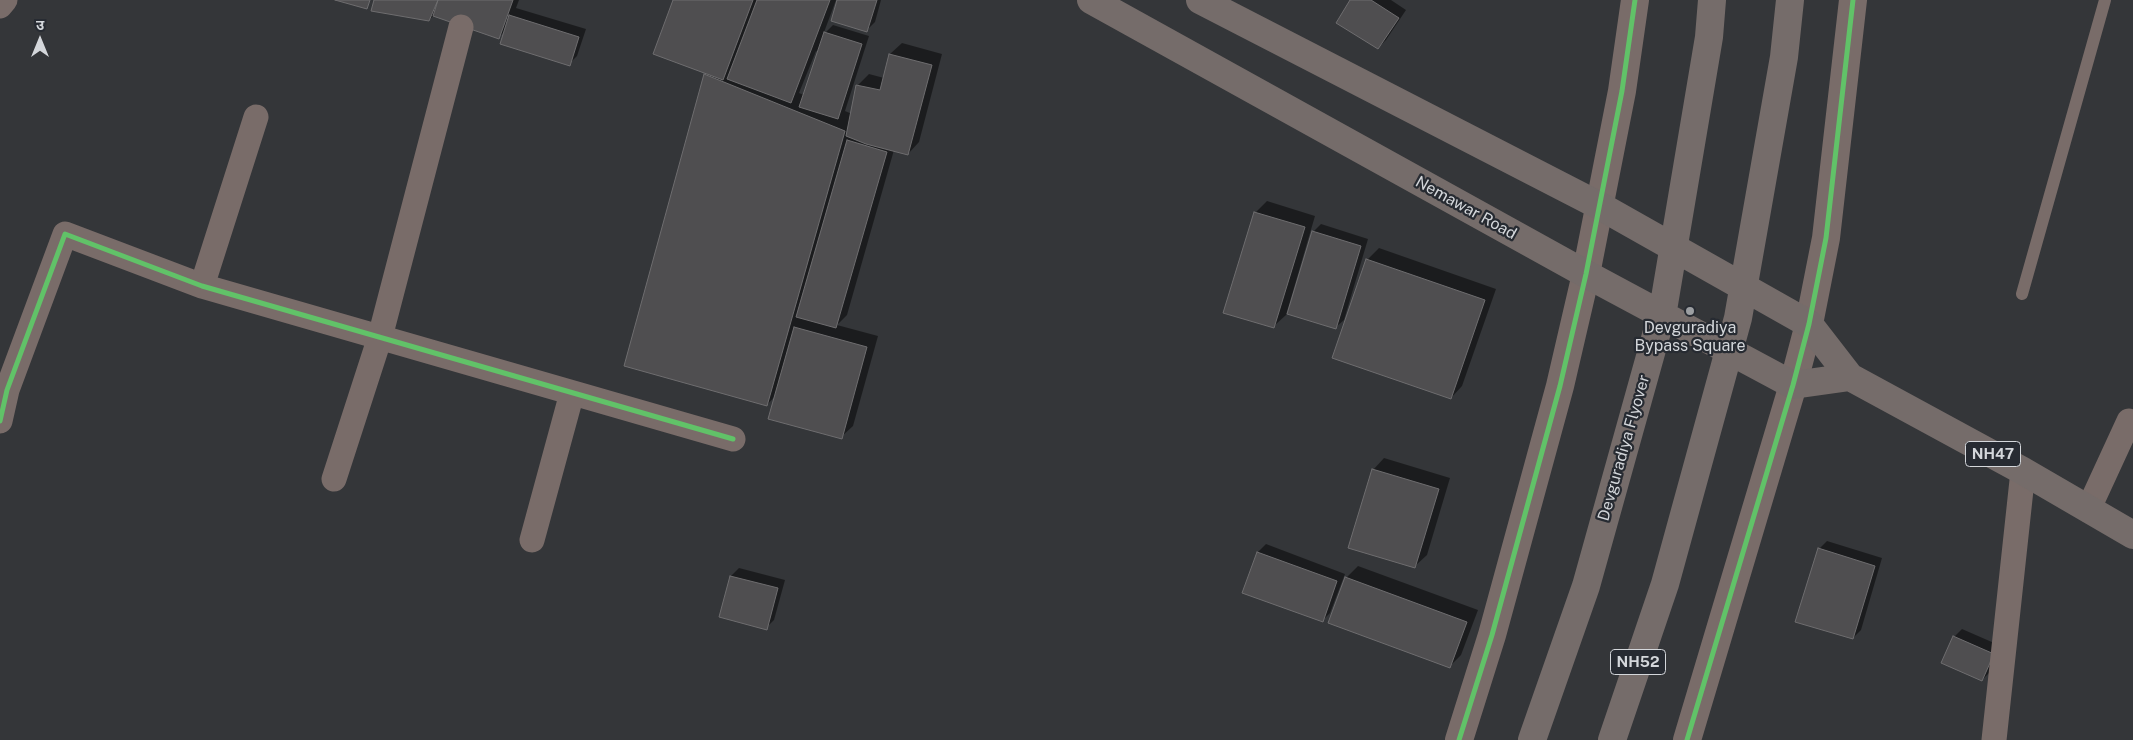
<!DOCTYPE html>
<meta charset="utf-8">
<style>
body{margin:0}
#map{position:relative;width:2133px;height:740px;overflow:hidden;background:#343639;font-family:"Public Sans","Noto Sans Devanagari",sans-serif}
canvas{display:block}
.north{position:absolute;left:15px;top:15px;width:50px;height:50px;-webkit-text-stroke:4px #272b32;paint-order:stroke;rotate:0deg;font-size:14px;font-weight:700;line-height:20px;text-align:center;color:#d4d7db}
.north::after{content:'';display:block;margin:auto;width:18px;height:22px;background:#d4d7db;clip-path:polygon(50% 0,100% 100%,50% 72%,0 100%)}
</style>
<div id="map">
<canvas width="2133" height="740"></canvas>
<div class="north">उ</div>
</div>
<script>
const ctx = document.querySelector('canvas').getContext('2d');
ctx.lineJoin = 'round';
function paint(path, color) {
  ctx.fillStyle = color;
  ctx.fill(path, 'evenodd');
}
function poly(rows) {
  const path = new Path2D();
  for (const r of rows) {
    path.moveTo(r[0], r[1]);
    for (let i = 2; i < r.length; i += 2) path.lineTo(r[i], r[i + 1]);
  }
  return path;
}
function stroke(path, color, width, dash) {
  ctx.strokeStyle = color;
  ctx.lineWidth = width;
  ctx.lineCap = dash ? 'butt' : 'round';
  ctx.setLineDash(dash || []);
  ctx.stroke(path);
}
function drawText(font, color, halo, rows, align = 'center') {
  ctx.font = font + ' "Public Sans",sans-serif';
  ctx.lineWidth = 4.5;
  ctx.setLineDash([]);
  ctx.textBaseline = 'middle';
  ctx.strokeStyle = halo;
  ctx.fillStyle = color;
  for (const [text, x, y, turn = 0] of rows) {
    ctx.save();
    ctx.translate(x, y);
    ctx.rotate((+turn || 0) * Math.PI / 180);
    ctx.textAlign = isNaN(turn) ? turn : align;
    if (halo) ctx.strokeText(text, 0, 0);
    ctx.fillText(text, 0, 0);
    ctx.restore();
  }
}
paint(poly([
 [375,0,519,0,516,8,586,29,577,56,569,64,505,31,498,38,434,15,429,20],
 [674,0,836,0,823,35,833,25,869,36,845,111,852,114,857,86,869,74,884,78,890,54,902,43,942,54,919,142,908,154,894,150,847,315,837,325,878,336,853,426,841,437,776,395,767,405,705,75,707,73],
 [816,51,818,52,804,95,799,93],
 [838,0,881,0,875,22,867,30],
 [1352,0,1391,0,1406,10,1386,40,1378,48],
 [1267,201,1315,216,1286,315,1274,326,1255,213],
 [1321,224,1368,239,1344,320,1336,327,1313,232],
 [1379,248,1496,289,1462,386,1451,398,1367,260],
 [1384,458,1450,478,1427,555,1415,566,1373,470],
 [1827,541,1882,558,1861,630,1853,638,1819,549],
 [1266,544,1345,574,1330,613,1322,621,1243,592,1258,552],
 [1358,566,1478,610,1461,655,1450,666,1346,578],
 [739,568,785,580,774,620,766,628,721,616,731,576],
 [1962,629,2001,646,1990,672,1982,680,1954,637]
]), '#0007');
const building = poly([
 [335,0,370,0,367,9,335,0],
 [374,0,438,0,429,21,371,11,374,0],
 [438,0,513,0,499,39,433,16,438,0],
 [673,0,753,0,723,80,653,54,673,0],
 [757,0,830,0,791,103,727,79,757,0],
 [837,0,877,0,867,32,831,21,837,0],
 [1350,0,1371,0,1399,18,1378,49,1336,23,1350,0],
 [509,15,579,37,570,66,500,44,509,15],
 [824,32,862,44,838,119,799,107,824,32],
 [889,54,932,65,908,155,866,144,846,136,856,85,880,90,889,54],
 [704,74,845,131,767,406,624,366,704,74],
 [847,140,887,152,836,328,796,317,847,140],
 [1254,212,1305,227,1274,328,1223,313,1254,212],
 [1312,231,1361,246,1336,329,1287,314,1312,231],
 [1366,259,1485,300,1451,399,1332,358,1366,259],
 [794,327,867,347,842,439,768,419,794,327],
 [1372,469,1439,489,1415,568,1348,548,1372,469],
 [1818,548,1875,566,1853,639,1795,622,1818,548],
 [1257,552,1337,581,1323,622,1242,593,1257,552],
 [730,576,778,588,767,630,719,617,730,576],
 [1345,577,1467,622,1450,668,1328,623,1345,577],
 [1953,636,1994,654,1982,681,1941,663,1953,636]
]);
paint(building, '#4f4e50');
stroke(building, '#6e6d6f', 1);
stroke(poly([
 [2022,294,2105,0]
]), '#796c69', 12);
stroke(poly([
 [0,6,5,0],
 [202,286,256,117],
 [0,421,7,390,65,234,202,286,733,439],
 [334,479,380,337,461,27],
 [2088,510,2129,421,2133,423],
 [532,540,572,393],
 [1994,740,2023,471]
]), '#796c69', 25);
stroke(poly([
 [1459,740,1492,635,1560,386,1586,274,1622,91,1635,0],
 [1687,740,1793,385,1809,324,1826,238,1853,0]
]), '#796c69', 28);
stroke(poly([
 [1091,0,1586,274,1793,385,1850,377],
 [1200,0,1600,206,1809,324,1850,377,2023,471,2133,535],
 [1532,740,1586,586,1663,310,1709,37,1712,0],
 [1612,740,1665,584,1738,318,1784,57,1790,0]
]), '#756c6a', 28);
stroke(poly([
 [0,421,7,390,65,234,202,286,733,439],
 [1459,740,1492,635,1560,386,1586,274,1622,91,1635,0],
 [1687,740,1793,385,1809,324,1826,238,1853,0]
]), '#61c268', 5);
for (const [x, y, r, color] of [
 [1690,311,5,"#9c9fa2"]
]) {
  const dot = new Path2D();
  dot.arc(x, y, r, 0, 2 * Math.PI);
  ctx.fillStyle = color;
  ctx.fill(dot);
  stroke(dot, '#272b32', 2);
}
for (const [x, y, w] of [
 [1993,454,55],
 [1638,662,55]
]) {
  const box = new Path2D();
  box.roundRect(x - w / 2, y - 12.5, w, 25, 4);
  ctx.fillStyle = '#272b32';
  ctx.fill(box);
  stroke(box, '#d4d7db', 1);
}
drawText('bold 15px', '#d4d7db', null, [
 ["NH47",1993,454],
 ["NH52",1638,662]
]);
drawText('16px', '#d4d7db', '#272b32', [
 ["Nemawar Road",1466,208,29],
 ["Devguradiya Flyover",1624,448,-74]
]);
drawText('16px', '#d4d7db', '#272b32', [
 ["Devguradiya",1690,328],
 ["Bypass Square",1690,346]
]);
</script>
